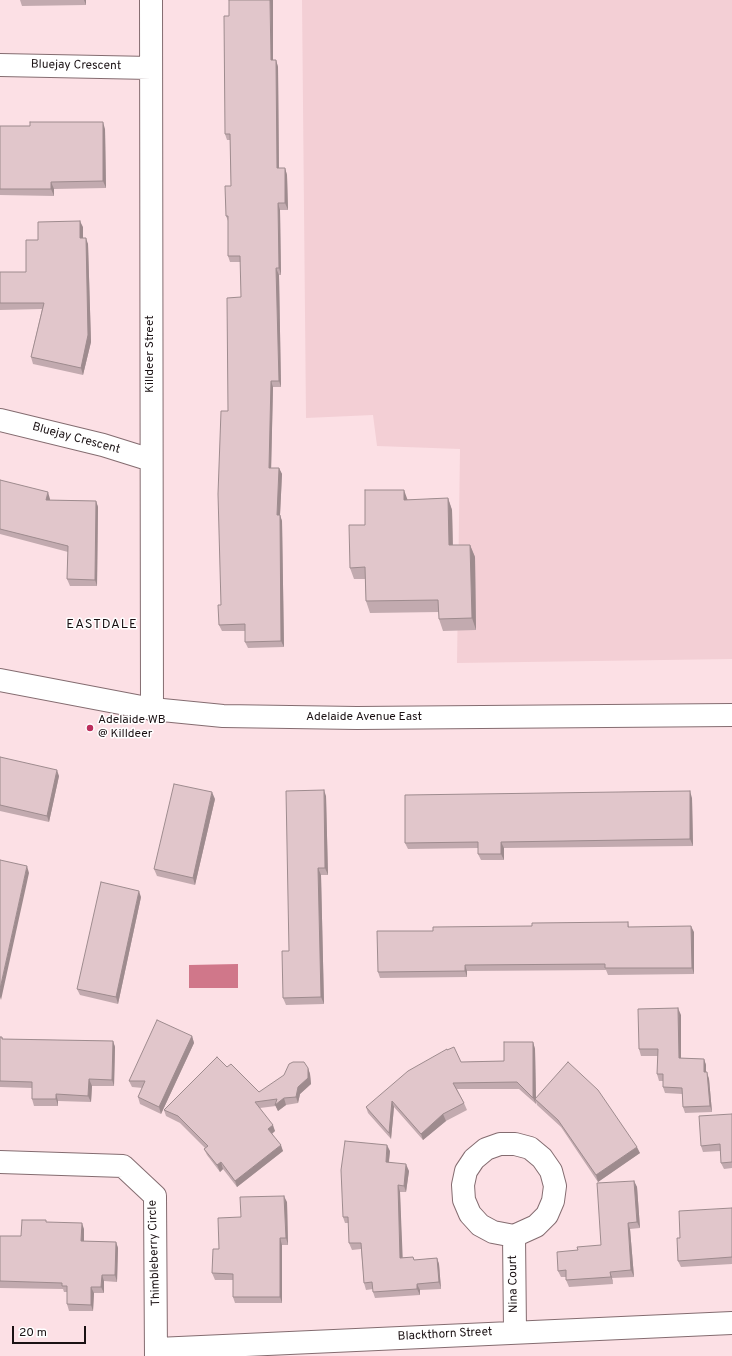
<!DOCTYPE html>
<style>
body{margin:0}
#map{position:relative;width:732px;height:1356px;overflow:hidden;background:#fce0e5;font-family:Overpass,sans-serif}
canvas{display:block}
.scale{position:absolute;left:12px;top:1326px;width:74px;height:18px;box-sizing:border-box;border:2px solid #1a1113;border-top:0;padding-left:5px;font-size:12px;line-height:14px;white-space:nowrap;color:#1a1113;-webkit-text-stroke:3px #fff;paint-order:stroke}
</style>
<div id="map">
<canvas width="732" height="1356"></canvas>
<div class="scale">20 m</div>
</div>
<script>
const ctx = document.querySelector('canvas').getContext('2d');
ctx.lineJoin = 'round';
function paint(path, color) {
  ctx.fillStyle = color;
  ctx.fill(path, 'evenodd');
}
function poly(rows) {
  const path = new Path2D();
  for (const r of rows) {
    path.moveTo(r[0], r[1]);
    for (let i = 2; i < r.length; i += 2) path.lineTo(r[i], r[i + 1]);
  }
  return path;
}
function stroke(path, color, width, dash) {
  ctx.strokeStyle = color;
  ctx.lineWidth = width;
  ctx.lineCap = dash ? 'butt' : 'round';
  ctx.setLineDash(dash || []);
  ctx.stroke(path);
}
function drawText(font, color, halo, rows, align = 'center') {
  ctx.font = font + ' Overpass,sans-serif';
  ctx.lineWidth = 3;
  ctx.setLineDash([]);
  ctx.textBaseline = 'middle';
  ctx.strokeStyle = halo;
  ctx.fillStyle = color;
  for (const [text, x, y, turn = 0] of rows) {
    ctx.save();
    ctx.translate(x, y);
    ctx.rotate((+turn || 0) * Math.PI / 180);
    ctx.textAlign = isNaN(turn) ? turn : align;
    if (halo) ctx.strokeText(text, 0, 0);
    ctx.fillText(text, 0, 0);
    ctx.restore();
  }
}
paint(poly([
 [302,0,732,0,732,659,457,663,460,449,377,446,373,415,306,418]
]), '#f3cfd5');
paint(poly([
 [238,964,238,988,189,988,189,965]
]), '#d0778a');
const minor = poly([
 [151,0,152,709],
 [0,65,151,68],
 [0,420,103,445,151,460],
 [0,1162,123,1166,155,1196,156,1356],
 [514,1236,493,1232,480,1225,470,1214,464,1200,463,1185,466,1171,474,1159,486,1149,500,1144,515,1144,530,1148,542,1158,551,1171,555,1186,553,1201,547,1215,536,1226,514,1236,515,1331],
 [157,1349,732,1323]
]);
const secondary = poly([
 [0,680,152,709,223,716,357,718,732,715]
]);
stroke(minor, '#846c70', 24);
stroke(secondary, '#846c70', 24);
stroke(minor, '#fff', 22);
stroke(secondary, '#fff', 22);
paint(poly([
 [20,0,86,0,86,5,22,6],
 [229,16,273,60,276,60,278,67,279,168,285,168,287,175,288,210,280,210,281,275,279,275,281,387,273,387,271,468,279,468,282,474,280,515,282,521,284,647,248,648,245,642,245,631,222,631,219,625,221,605,228,411,241,297,241,262,230,262,228,256,228,221,226,216,231,186,230,140,227,140,225,134],
 [0,126,105,129,106,188,54,189,54,196,0,195],
 [83,227,83,238,88,244,91,342,83,375,33,364,31,357,42,309,0,310,0,272,26,272,38,240],
 [0,480,50,499,50,500,96,501,98,507,97,586,70,586,67,579,68,552,0,534],
 [448,498,452,510,453,545,470,545,475,557,476,630,443,631,439,619,439,612,370,613,366,601,365,579,354,579,350,568,365,525,407,500],
 [0,757,59,776,49,822,0,811],
 [326,796,328,875,321,875,324,1004,286,1005,283,998,289,951],
 [692,798,693,846,504,848,504,860,481,860,478,854,478,848,408,849,405,843],
 [215,799,195,885,157,876,154,869],
 [141,897,118,1004,80,995,77,989],
 [628,922,629,927,694,932,694,974,608,975,606,970,467,971,467,977,380,978,378,972,433,931,532,926],
 [681,1015,681,1058,704,1059,706,1065,706,1072,709,1079,712,1112,685,1113,683,1107,682,1094,665,1093,663,1087,663,1081,659,1081,657,1074,658,1056,641,1056,639,1049],
 [192,1036,194,1043,161,1114,140,1104,138,1097,143,1088,132,1087,129,1081],
 [0,1037,2,1037,3,1039,113,1041,115,1047,114,1086,92,1086,91,1102,58,1101,58,1106,34,1106,32,1099,32,1088,0,1087],
 [533,1042,535,1049,536,1097,640,1153,598,1182,561,1127,537,1105,536,1102,536,1104,519,1089,457,1089,464,1103,467,1110,446,1121,423,1140,394,1107,391,1139,368,1113,366,1107,447,1050,461,1062,504,1061],
 [227,1067,259,1092,308,1068,310,1074,311,1084,300,1094,298,1103,286,1105,278,1111,276,1106,260,1108,275,1131,272,1134,283,1151,237,1187,223,1169,220,1172,207,1155,204,1149,205,1148,180,1123,166,1116,164,1110],
 [732,1114,732,1168,724,1169,721,1163,721,1151,703,1152,701,1146],
 [390,1151,389,1162,409,1171,406,1192,400,1192,402,1258,413,1257,414,1260,437,1258,439,1264,441,1289,420,1290,420,1295,375,1298,373,1292,373,1289,366,1290,364,1283,361,1249,352,1250,349,1243,349,1223,345,1223,343,1217],
 [634,1181,637,1187,640,1228,630,1229,634,1277,612,1278,613,1284,569,1287,566,1280,566,1277,561,1277,558,1271,578,1250,601,1245],
 [287,1202,288,1245,282,1245,282,1303,235,1303,233,1297,233,1280,215,1280,212,1273,219,1249,241,1217],
 [732,1208,732,1264,681,1267,678,1261,680,1238],
 [47,1222,84,1229,84,1241,116,1242,118,1248,117,1282,104,1281,104,1293,94,1293,93,1311,69,1311,67,1304,67,1292,64,1292,63,1289,0,1288,0,1236,21,1236]
]), '#c2aaaf');
paint(poly([
 [84,0,86,0,86,5],
 [270,0,273,0,273,67,271,60],
 [276,60,278,67,279,175,277,168],
 [103,122,105,129,106,188,103,181],
 [285,168,287,175,288,210,285,203],
 [51,182,54,189,54,196,51,189],
 [278,203,280,210,281,275,279,268],
 [80,221,83,227,83,245,80,238],
 [86,238,88,244,91,342,83,375,81,368],
 [276,268,279,275,281,387,279,381],
 [271,381,273,387,271,474,269,468],
 [279,468,282,474,280,515,282,521,284,647,281,641,277,515],
 [404,490,408,501,404,500],
 [48,492,50,499,48,507,46,500],
 [448,498,452,510,453,557,449,545],
 [96,501,98,507,97,586,95,580],
 [470,545,475,557,476,630,472,618],
 [57,770,59,776,49,822,47,816],
 [324,790,326,796,328,875,325,868],
 [690,791,692,798,693,846,690,839],
 [212,792,215,799,195,885,193,878],
 [501,842,504,848,504,860,501,854],
 [27,866,29,873,1,1000,0,997,0,989],
 [318,868,321,875,324,1004,321,997],
 [139,891,141,897,118,1004,116,997],
 [691,926,694,932,694,974,692,968],
 [465,965,467,971,467,977,465,971],
 [678,1008,681,1015,681,1064,679,1058],
 [192,1036,194,1043,161,1114,159,1107],
 [113,1041,115,1047,114,1086,112,1080],
 [533,1042,535,1049,536,1100,535,1099,536,1104,533,1098],
 [704,1059,706,1065,706,1079,704,1072],
 [308,1068,310,1074,311,1084,300,1094,298,1103,296,1097,298,1087],
 [707,1072,709,1079,712,1112,710,1106],
 [89,1079,92,1086,91,1102,88,1096],
 [56,1094,58,1101,58,1106,56,1099],
 [284,1098,286,1105,278,1111,275,1105],
 [392,1101,394,1107,391,1139,389,1133],
 [443,1114,446,1121,423,1140,421,1134],
 [273,1125,275,1131,270,1135,268,1129],
 [281,1145,283,1151,237,1187,235,1181],
 [387,1145,390,1151,388,1168,386,1162],
 [637,1147,640,1153,598,1182,596,1175],
 [221,1162,223,1169,220,1172,217,1165],
 [406,1164,409,1171,406,1192,404,1186],
 [634,1181,637,1187,640,1228,637,1222],
 [398,1185,400,1192,403,1265,400,1258],
 [284,1196,287,1202,288,1245,286,1238],
 [82,1223,84,1229,84,1247,81,1241],
 [628,1223,630,1229,634,1277,631,1270],
 [280,1238,282,1245,282,1303,280,1297],
 [116,1242,118,1248,117,1282,115,1275],
 [437,1258,439,1264,441,1289,439,1282],
 [610,1272,612,1278,613,1284,611,1277],
 [102,1275,104,1281,104,1293,101,1287],
 [417,1284,420,1290,420,1295,417,1289],
 [91,1287,94,1293,93,1311,91,1305]
]), '#9e8b8e');
const building = poly([
 [229,0,270,0,271,60,276,60,277,168,285,168,285,203,278,203,279,268,276,268,279,381,271,381,269,468,279,468,277,515,280,515,281,641,245,642,245,624,219,625,218,605,221,605,218,494,221,411,228,411,227,298,241,297,240,256,228,256,228,216,226,216,225,186,231,186,230,134,225,134,224,16,229,16,229,0],
 [30,122,103,122,103,181,51,182,51,189,0,189,0,126,30,126,30,122],
 [80,221,80,238,86,238,88,335,81,368,31,357,44,303,0,303,0,272,26,272,26,240,38,240,38,222,80,221],
 [0,480,48,492,46,500,96,501,95,580,67,579,68,546,0,529,0,480],
 [365,490,404,490,404,500,448,498,449,545,470,545,472,618,439,619,438,600,366,601,365,567,350,568,349,525,365,525,365,490],
 [0,757,57,770,47,816,0,805,0,757],
 [174,784,212,792,193,878,154,869,174,784],
 [324,790,325,868,318,868,321,997,283,998,282,951,289,951,286,791,324,790],
 [690,791,690,839,501,842,501,854,478,854,478,842,405,843,405,795,690,791],
 [0,860,27,866,0,989,0,860],
 [101,882,139,891,116,997,77,989,101,882],
 [628,922,628,927,691,926,692,968,605,968,605,964,465,965,465,971,378,972,377,931,433,931,433,927,532,926,532,923,628,922],
 [678,1008,679,1058,704,1059,704,1072,707,1072,710,1106,683,1107,682,1088,663,1087,663,1074,657,1074,658,1049,639,1049,638,1009,678,1008],
 [157,1020,192,1036,159,1107,138,1097,145,1081,129,1081,157,1020],
 [0,1037,2,1037,2,1039,113,1041,112,1080,89,1079,88,1096,56,1094,56,1099,32,1099,32,1082,0,1081,0,1037],
 [504,1042,533,1042,533,1098,517,1082,453,1083,464,1103,443,1114,421,1134,392,1101,389,1133,366,1107,408,1071,447,1049,447,1050,454,1047,461,1062,504,1061,504,1042],
 [217,1057,227,1067,231,1064,259,1092,284,1075,289,1064,293,1062,304,1062,308,1068,308,1078,298,1087,296,1097,284,1098,275,1105,277,1099,255,1102,273,1125,268,1129,281,1145,235,1181,221,1162,217,1165,204,1149,208,1146,178,1116,164,1110,217,1057],
 [568,1062,598,1090,637,1147,596,1175,558,1120,535,1099,568,1062],
 [732,1114,732,1162,721,1163,720,1144,701,1146,699,1116,732,1114],
 [345,1141,387,1145,386,1162,406,1164,404,1186,398,1185,400,1258,413,1257,414,1260,437,1258,439,1282,417,1284,417,1289,373,1292,372,1282,364,1283,361,1243,349,1243,348,1217,343,1217,341,1170,345,1141],
 [634,1181,637,1222,628,1223,631,1270,610,1272,611,1277,566,1280,566,1270,558,1271,557,1252,578,1250,577,1247,601,1245,597,1183,634,1181],
 [284,1196,286,1238,280,1238,280,1297,233,1297,233,1274,212,1273,213,1249,219,1249,218,1218,241,1217,240,1197,284,1196],
 [732,1208,732,1257,678,1261,677,1238,680,1238,679,1211,732,1208],
 [22,1220,46,1220,46,1222,82,1223,81,1241,116,1242,115,1275,102,1275,101,1287,91,1287,91,1305,67,1304,67,1286,62,1286,62,1283,0,1281,0,1236,21,1236,22,1220]
]);
paint(building, '#e1c6cb');
stroke(building, '#9e8b8e', 1);
for (const [x, y, r, color] of [
 [90,728,4,"#bc2d5c"]
]) {
  const dot = new Path2D();
  dot.arc(x, y, r, 0, 2 * Math.PI);
  ctx.fillStyle = color;
  ctx.fill(dot);
  stroke(dot, '#fff', 1.5);
}
drawText('12px', '#1a1113', '#fff', [
 ["Bluejay Crescent",76,66,1],
 ["Killdeer Street",151,354,-90],
 ["Bluejay Crescent",76,439,15],
 ["Adelaide Avenue East",364,718],
 ["Thimbleberry Circle",155,1253,-92],
 ["Nina Court",514,1284,-91],
 ["Blackthorn Street",445,1335,-3]
]);
drawText('12px', '#1a1113', '#fff', [
 ["Adelaide WB",98,721],
 ["@ Killdeer",98,735]
], 'left');
ctx.letterSpacing = '1px';
drawText('13px', '#1a1113', '#fff', [
 ["EASTDALE",102,625]
]);
ctx.letterSpacing = '0px';
</script>
